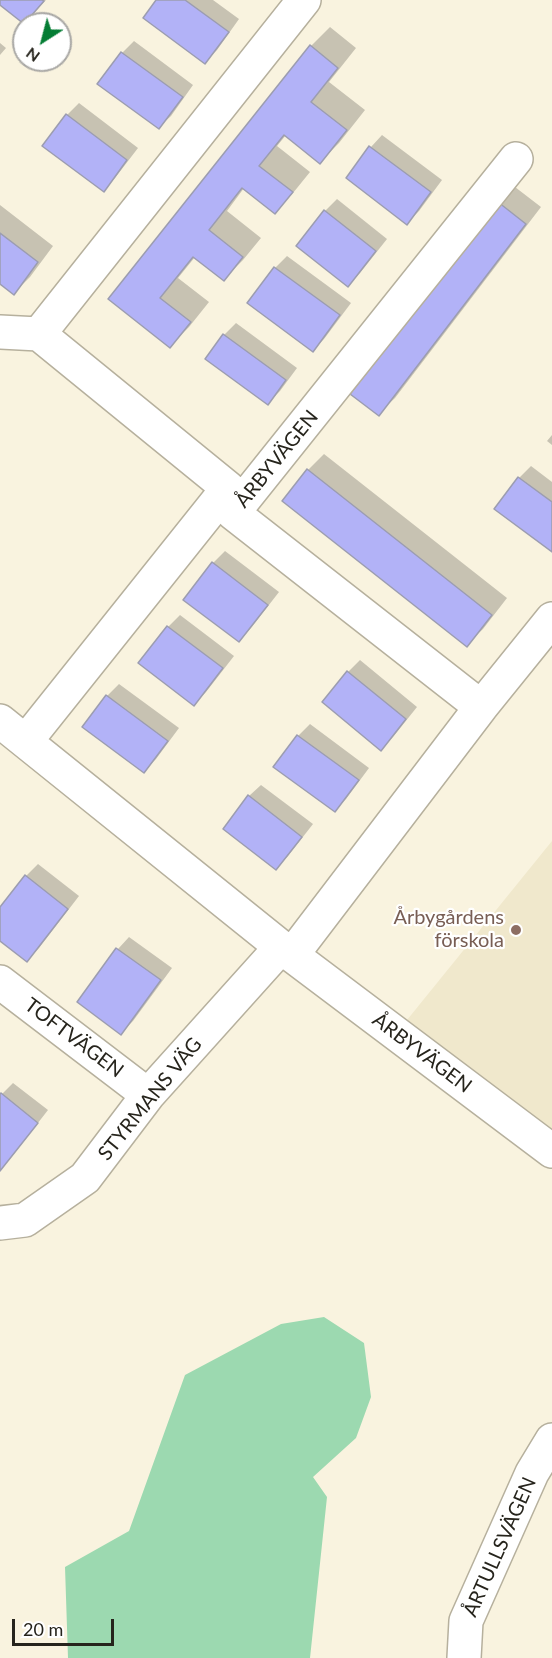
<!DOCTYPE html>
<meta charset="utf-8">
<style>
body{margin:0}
#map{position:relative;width:552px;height:1658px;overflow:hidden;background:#f9f3df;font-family:Lato,sans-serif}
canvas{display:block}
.north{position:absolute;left:12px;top:12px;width:60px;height:60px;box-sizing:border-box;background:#fff;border:2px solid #a8a7a4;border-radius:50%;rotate:216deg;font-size:16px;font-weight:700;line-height:24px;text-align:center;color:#26241c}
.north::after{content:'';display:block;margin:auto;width:21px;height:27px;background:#047d34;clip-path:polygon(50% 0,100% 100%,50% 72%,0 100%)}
.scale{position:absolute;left:12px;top:1619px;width:102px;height:27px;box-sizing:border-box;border:3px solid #26241c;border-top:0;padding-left:8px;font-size:18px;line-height:21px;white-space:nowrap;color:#26241c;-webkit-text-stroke:4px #fff;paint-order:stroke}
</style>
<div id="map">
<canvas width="552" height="1658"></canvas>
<div class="north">N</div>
<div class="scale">20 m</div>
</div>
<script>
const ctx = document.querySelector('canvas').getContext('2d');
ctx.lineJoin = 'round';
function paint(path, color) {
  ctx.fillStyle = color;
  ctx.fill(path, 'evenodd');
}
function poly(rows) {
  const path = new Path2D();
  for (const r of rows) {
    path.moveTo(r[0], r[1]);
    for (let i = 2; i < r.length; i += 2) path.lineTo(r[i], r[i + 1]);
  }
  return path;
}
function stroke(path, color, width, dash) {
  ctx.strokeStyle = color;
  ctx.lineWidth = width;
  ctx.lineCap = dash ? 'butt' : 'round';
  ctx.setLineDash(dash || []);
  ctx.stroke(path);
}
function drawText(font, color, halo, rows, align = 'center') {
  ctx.font = font + ' Lato,sans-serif';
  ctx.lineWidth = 4.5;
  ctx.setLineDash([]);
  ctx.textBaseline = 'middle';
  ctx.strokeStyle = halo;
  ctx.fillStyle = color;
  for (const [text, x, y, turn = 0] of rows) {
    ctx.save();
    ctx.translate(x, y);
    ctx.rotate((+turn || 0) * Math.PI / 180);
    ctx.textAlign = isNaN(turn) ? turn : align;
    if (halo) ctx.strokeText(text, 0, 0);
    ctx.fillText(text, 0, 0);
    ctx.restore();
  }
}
paint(poly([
 [552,841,552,1136,407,1020]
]), '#f0e8cc');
paint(poly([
 [324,1317,364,1343,371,1397,356,1438,313,1477,327,1497,310,1658,68,1658,65,1567,129,1531,185,1375,281,1324]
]), '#9cd9b0');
paint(poly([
 [0,0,46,0,25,23,0,3],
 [158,0,213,0,239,19,217,50,205,62],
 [330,27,356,48,329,82,365,110,339,143,320,162,286,135,277,146,310,172,293,193,275,212,244,188,227,211,261,238,243,260,224,279,195,257,178,278,209,302,189,327,170,346,110,299,311,46],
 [134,41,193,85,171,116,159,127,99,83,122,53],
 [0,43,6,48,0,55],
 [79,103,138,148,115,178,103,190,67,115],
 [382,135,442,180,419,211,407,223,371,147],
 [515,187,541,207,395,398,378,414,499,203],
 [337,199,387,239,360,273,348,285,325,211],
 [0,205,53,246,30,277,14,293,0,282],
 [287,256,351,303,324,339,313,350,249,303,275,268],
 [236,323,297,368,280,391,268,403,207,358,224,335],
 [552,435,552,445,547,441],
 [324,454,507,598,483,629,466,645,308,470],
 [531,466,552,482,552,550,519,478],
 [225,551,279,592,251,628,239,640,213,563],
 [180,615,234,656,206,692,194,704,140,663,168,627],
 [360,660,417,707,393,737,381,749,348,672],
 [119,684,179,728,156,759,144,771,107,696],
 [310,724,369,768,346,799,335,810,298,736],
 [261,785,313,824,288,856,276,868,249,796],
 [38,864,79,896,39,948,27,960,0,939,0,910,26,876],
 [129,937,172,968,133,1021,121,1033,79,1002,118,949],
 [13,1083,48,1110,10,1159,0,1169,0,1096]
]), '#0003');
const building = poly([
 [0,0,42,0,44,1,24,24,0,5,0,0],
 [156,0,185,0,229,32,205,64,143,18,156,0],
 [310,45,338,68,311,102,347,130,320,164,284,135,259,166,293,192,275,214,242,188,209,230,243,257,224,281,193,257,160,298,191,322,170,348,108,299,310,45],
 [121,52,183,97,159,129,97,84,121,52],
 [66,114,127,160,104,192,42,146,66,114],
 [369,146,431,192,407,225,346,178,369,146],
 [498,202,526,224,379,416,350,394,498,202],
 [324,210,376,251,348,287,296,246,324,210],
 [0,233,38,262,14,295,0,284,0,233],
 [274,267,340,315,313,352,247,303,274,267],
 [223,334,286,380,268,405,205,359,223,334],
 [307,469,492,615,467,647,282,501,307,469],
 [518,477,552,502,552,552,494,509,518,477],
 [212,562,268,605,239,642,183,600,212,562],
 [167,626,223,668,194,706,138,663,167,626],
 [347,671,406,719,381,751,322,702,347,671],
 [106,695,168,741,144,773,82,727,106,695],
 [297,735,359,780,335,812,273,767,297,735],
 [248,795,302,837,276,870,223,829,248,795],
 [25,875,68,909,27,962,0,941,0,907,25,875],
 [116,948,161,980,121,1035,77,1002,116,948],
 [1,1093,38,1123,0,1171,0,1094,1,1093]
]);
paint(building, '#b2b2f7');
stroke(building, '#9c9db0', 1.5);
const street = poly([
 [0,332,39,334,304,0],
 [481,707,233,513,516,159],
 [0,721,281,947,552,1151],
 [26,741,228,488,39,334],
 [292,955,481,707,552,619],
 [0,982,148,1095],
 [0,1223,25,1220,85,1178,148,1095,281,947],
 [464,1658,466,1621,532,1473,552,1440]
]);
stroke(street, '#b6b09d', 36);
stroke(street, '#fff', 33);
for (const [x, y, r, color] of [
 [516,930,6,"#8d6e63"]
]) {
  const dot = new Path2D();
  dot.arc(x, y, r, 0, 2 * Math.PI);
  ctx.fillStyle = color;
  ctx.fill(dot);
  stroke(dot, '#fff', 2);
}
drawText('20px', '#26241c', '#fff', [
 ["ÅRBYVÄGEN",277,459,-51],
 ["TOFTVÄGEN",74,1038,37],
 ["ÅRBYVÄGEN",422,1053,37],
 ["STYRMANS VÄG",150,1099,-51],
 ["ÅRTULLSVÄGEN",500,1547,-66]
]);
drawText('20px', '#785e54', '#fff', [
 ["Årbygårdens",504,918],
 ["förskola",504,941]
], 'right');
</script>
